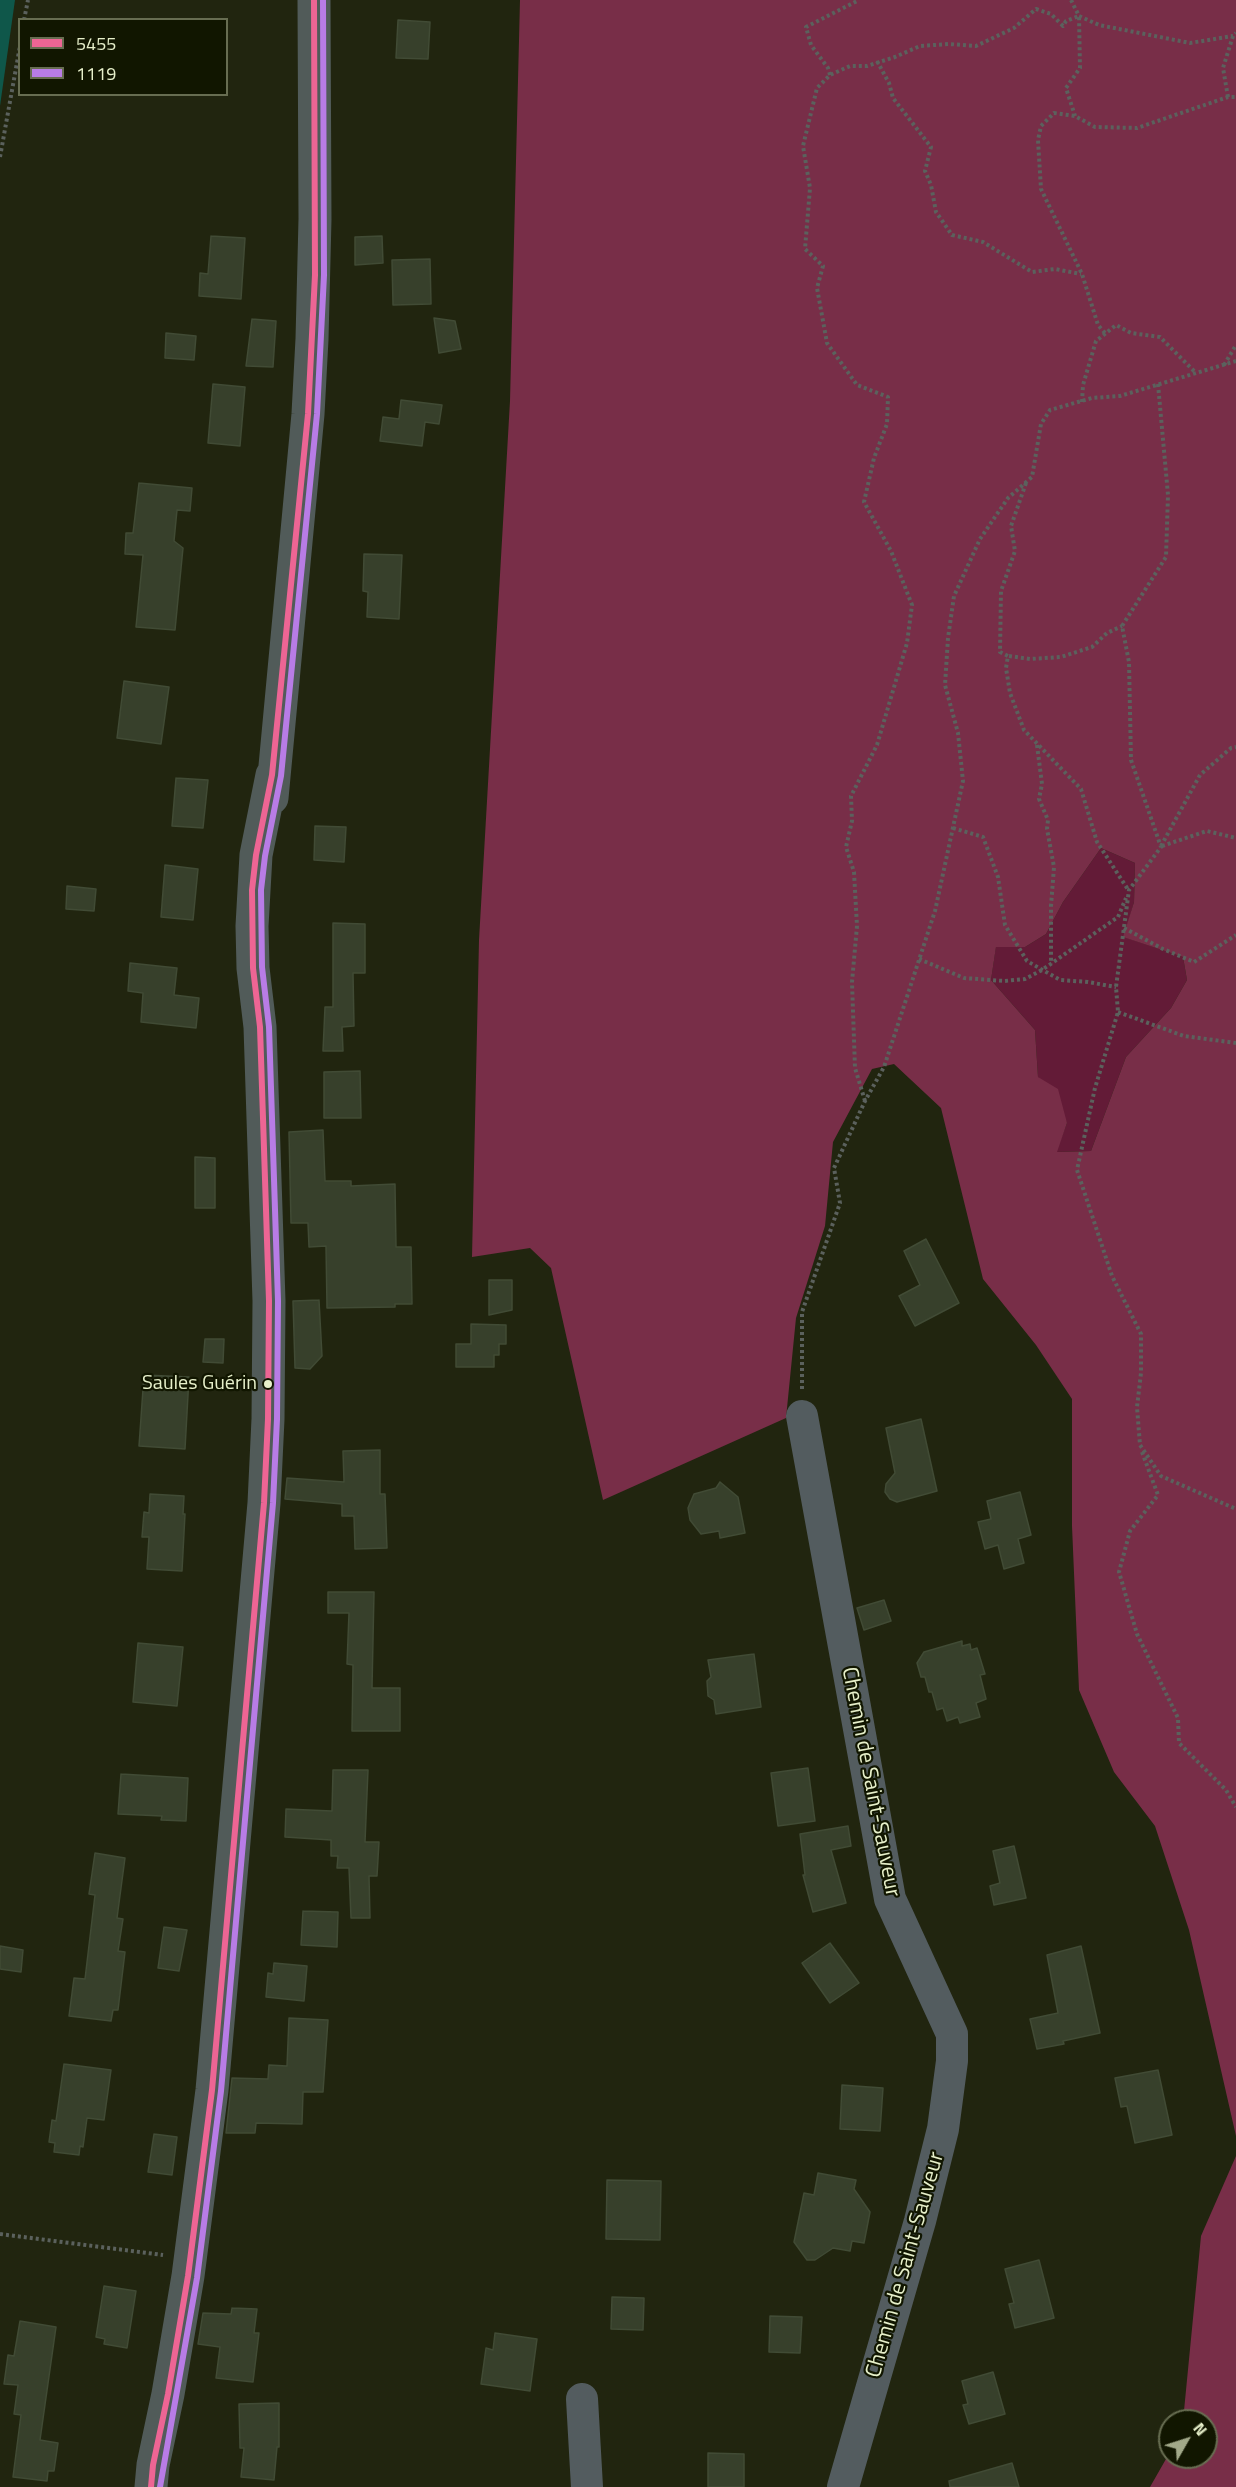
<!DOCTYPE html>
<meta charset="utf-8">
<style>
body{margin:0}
#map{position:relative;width:1236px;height:2487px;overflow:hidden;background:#21250f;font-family:"Titillium Web",sans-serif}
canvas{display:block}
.legend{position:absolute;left:18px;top:18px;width:210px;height:78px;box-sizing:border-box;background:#111600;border:2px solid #676d51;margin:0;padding:8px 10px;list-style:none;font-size:18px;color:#e7f0ca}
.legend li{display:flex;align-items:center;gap:12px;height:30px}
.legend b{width:30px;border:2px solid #676d51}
.north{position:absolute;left:1158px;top:2409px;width:60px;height:60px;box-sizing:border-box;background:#111600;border:2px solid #676d51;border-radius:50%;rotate:51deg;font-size:16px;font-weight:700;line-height:24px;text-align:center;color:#e7f0ca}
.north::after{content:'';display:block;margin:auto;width:21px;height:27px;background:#a2a989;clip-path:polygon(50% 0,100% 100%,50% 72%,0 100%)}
</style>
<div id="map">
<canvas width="1236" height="2487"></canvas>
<ul class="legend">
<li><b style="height:8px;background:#ed6594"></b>5455</li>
<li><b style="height:8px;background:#b87ce6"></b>1119</li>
</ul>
<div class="north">N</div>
</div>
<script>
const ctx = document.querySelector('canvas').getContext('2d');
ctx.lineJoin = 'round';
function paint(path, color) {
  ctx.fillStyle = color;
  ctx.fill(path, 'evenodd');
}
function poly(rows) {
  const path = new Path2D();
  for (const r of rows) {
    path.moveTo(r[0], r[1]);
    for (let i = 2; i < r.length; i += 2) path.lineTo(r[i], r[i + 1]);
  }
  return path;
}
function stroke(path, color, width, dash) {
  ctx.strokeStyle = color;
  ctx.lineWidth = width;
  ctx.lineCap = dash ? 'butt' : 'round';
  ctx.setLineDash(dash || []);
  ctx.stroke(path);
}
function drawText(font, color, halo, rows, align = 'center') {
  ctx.font = font + ' "Titillium Web",sans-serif';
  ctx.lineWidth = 4.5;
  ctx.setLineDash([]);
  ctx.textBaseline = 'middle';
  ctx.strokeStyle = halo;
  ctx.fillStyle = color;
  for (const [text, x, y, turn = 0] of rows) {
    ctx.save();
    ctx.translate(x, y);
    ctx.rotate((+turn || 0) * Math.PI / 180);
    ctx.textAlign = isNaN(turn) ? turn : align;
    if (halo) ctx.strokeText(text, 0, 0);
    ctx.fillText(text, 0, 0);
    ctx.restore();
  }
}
paint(poly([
 [1101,848,1135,863,1134,902,1124,937,1183,957,1187,980,1171,1008,1126,1057,1091,1151,1056,1152,1067,1123,1038,1077,1035,1030,991,980,996,946,1025,947,1046,934,1063,902]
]), '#631b37');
paint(poly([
 [520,0,1236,0,1236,2136,1189,1930,1155,1826,1114,1772,1079,1690,1072,1526,1072,1399,1036,1345,983,1279,941,1108,894,1064,872,1069,833,1142,825,1226,796,1318,786,1418,603,1500,551,1268,530,1248,472,1257,479,940,510,401],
 [1101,848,1135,863,1134,902,1123,937,1183,957,1187,980,1171,1008,1126,1057,1091,1151,1057,1152,1067,1123,1058,1089,1038,1077,1035,1030,991,980,996,947,1025,947,1046,934,1063,902],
 [1236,2156,1236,2487,1150,2487,1170,2452,1170,2457,1206,2457,1206,2421,1183,2421,1201,2236]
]), '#782e48');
paint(poly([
 [0,0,15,0,0,106]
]), '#0f574a');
const building = poly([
 [398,20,430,22,428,59,396,58,398,20],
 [211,236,245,238,241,299,199,296,200,273,208,274,211,236],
 [382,236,383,263,355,265,355,237,382,236],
 [430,259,431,304,393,305,392,260,430,259],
 [434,318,455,321,461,349,439,353,434,318],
 [252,319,276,321,273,367,246,366,252,319],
 [166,333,196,336,194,360,165,358,166,333],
 [213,384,245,387,240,446,208,443,213,384],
 [401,400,442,405,439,424,425,422,422,446,380,441,383,417,399,419,401,400],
 [139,483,192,488,190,511,177,510,174,541,183,548,175,630,136,627,143,555,125,554,126,533,133,533,139,483],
 [364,554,402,555,399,619,367,617,368,592,363,591,364,554],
 [124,681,169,687,161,744,117,738,124,681],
 [176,778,208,780,203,828,172,826,176,778],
 [315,826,346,827,344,862,314,860,315,826],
 [165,865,198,869,193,920,161,917,165,865],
 [67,886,96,889,94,911,66,909,67,886],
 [333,923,365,924,365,973,353,973,354,1026,342,1027,343,1051,323,1051,325,1007,333,1007,333,923],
 [130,963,177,968,174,995,199,998,196,1028,141,1022,143,993,128,991,130,963],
 [360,1071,361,1118,324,1118,324,1072,360,1071],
 [323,1130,325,1181,351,1181,351,1186,395,1184,396,1247,411,1247,412,1304,395,1304,395,1307,327,1308,326,1246,309,1247,308,1223,291,1223,289,1132,323,1130],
 [195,1157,215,1158,215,1208,195,1208,195,1157],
 [926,1239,959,1303,915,1326,899,1296,920,1285,904,1251,926,1239],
 [489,1280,512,1280,512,1310,489,1315,489,1280],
 [319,1300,322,1356,310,1369,295,1368,293,1301,319,1300],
 [471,1324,506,1325,506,1344,499,1344,499,1355,494,1355,494,1367,456,1367,456,1344,471,1344,471,1324],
 [205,1339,224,1339,223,1363,203,1362,205,1339],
 [144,1375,189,1377,185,1449,139,1446,144,1375],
 [921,1419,937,1491,897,1502,890,1499,885,1492,886,1484,895,1473,886,1428,921,1419],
 [380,1450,380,1494,385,1494,387,1548,355,1549,354,1516,342,1516,342,1504,285,1499,287,1478,344,1482,343,1451,380,1450],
 [720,1482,738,1497,745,1533,720,1538,719,1531,701,1534,690,1520,688,1508,694,1494,716,1488,720,1482],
 [1020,1492,1031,1535,1018,1539,1024,1563,1004,1569,998,1545,985,1549,978,1522,991,1519,987,1501,1020,1492],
 [150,1494,184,1496,183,1514,185,1514,182,1571,147,1569,149,1537,142,1537,144,1512,149,1513,150,1494],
 [328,1592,374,1592,372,1688,400,1688,400,1731,352,1731,353,1665,347,1664,349,1613,328,1613,328,1592],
 [884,1600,891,1621,864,1630,857,1608,884,1600],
 [962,1641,962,1646,970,1644,971,1650,977,1648,985,1674,980,1675,986,1699,976,1703,980,1717,960,1723,958,1717,947,1721,943,1708,937,1710,932,1692,929,1692,925,1677,921,1677,917,1663,924,1652,962,1641],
 [138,1643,183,1647,177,1706,133,1702,138,1643],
 [754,1654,761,1707,716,1714,714,1700,708,1696,707,1681,711,1677,708,1660,754,1654],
 [808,1768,815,1821,778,1826,771,1773,808,1768],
 [333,1770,368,1770,365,1842,379,1842,377,1876,369,1876,370,1918,351,1918,349,1868,337,1868,338,1856,331,1856,331,1840,285,1837,286,1809,332,1811,333,1770],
 [121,1774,188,1778,186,1821,161,1820,162,1816,118,1814,121,1774],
 [848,1826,851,1846,831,1850,846,1903,813,1912,803,1875,805,1875,800,1834,848,1826],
 [1014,1846,1026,1898,994,1905,990,1886,1000,1883,993,1851,1014,1846],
 [95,1853,125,1858,117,1918,123,1919,118,1951,125,1952,118,2010,113,2010,111,2021,69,2016,74,1978,85,1979,95,1895,89,1894,95,1853],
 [303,1911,338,1912,337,1947,301,1945,303,1911],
 [164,1927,187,1930,179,1971,158,1968,164,1927],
 [830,1943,859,1983,830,2003,802,1963,830,1943],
 [0,1946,23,1950,21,1972,0,1969,0,1946],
 [1081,1946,1100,2033,1063,2041,1064,2044,1037,2049,1030,2019,1058,2013,1047,1955,1081,1946],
 [274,1963,307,1966,304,2001,266,1997,268,1973,273,1974,274,1963],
 [289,2018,328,2020,323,2092,303,2092,302,2124,256,2123,255,2133,226,2133,232,2078,268,2079,269,2065,287,2066,289,2018],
 [64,2064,111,2070,104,2120,87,2118,83,2147,80,2146,79,2155,54,2152,55,2143,49,2142,52,2120,56,2121,64,2064],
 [1158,2070,1172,2135,1135,2143,1127,2106,1121,2107,1115,2078,1158,2070],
 [842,2085,883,2088,880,2131,840,2129,842,2085],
 [154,2134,177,2137,172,2175,148,2172,154,2134],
 [818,2173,856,2180,854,2189,870,2212,864,2243,852,2241,850,2251,833,2248,815,2260,807,2260,794,2242,804,2193,814,2195,818,2173],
 [607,2180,661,2181,660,2240,606,2239,607,2180],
 [1039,2260,1054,2318,1015,2328,1009,2304,1014,2303,1005,2269,1039,2260],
 [104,2286,136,2291,127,2348,104,2344,105,2339,96,2337,104,2286],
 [612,2297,644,2298,643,2330,611,2329,612,2297],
 [232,2308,257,2309,254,2333,259,2333,253,2382,216,2378,220,2347,198,2344,203,2313,231,2314,232,2308],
 [770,2316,802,2317,800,2353,769,2352,770,2316],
 [20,2321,56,2327,40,2440,58,2443,54,2471,48,2471,47,2481,13,2477,21,2415,14,2414,18,2385,4,2384,8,2355,14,2356,20,2321],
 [495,2333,537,2339,530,2391,481,2384,486,2348,493,2350,495,2333],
 [993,2372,1005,2414,969,2424,963,2405,968,2404,962,2381,993,2372],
 [279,2403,279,2447,277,2447,274,2480,241,2477,244,2448,240,2448,239,2404,279,2403],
 [708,2453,744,2454,744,2487,708,2487,708,2453],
 [1012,2463,1019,2487,950,2487,949,2481,1012,2463]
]);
paint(building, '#37402b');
stroke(building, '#414b35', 1.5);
stroke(poly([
 [1071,0,1079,16,1099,25,1190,43,1233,36],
 [24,20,28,0],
 [877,61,889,83,893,98,931,147,925,171,931,185,936,212,952,235,983,242,1032,272,1055,269,1081,274],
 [830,75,828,68,811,45,806,27,859,0],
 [1228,97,1223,68,1233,36,1236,33],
 [0,157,20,46],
 [1105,333,1098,325,1082,274,1041,189,1038,140,1041,126,1054,113,1075,116,1095,127,1137,128,1228,97,1236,97],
 [1224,365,1236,345],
 [1158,384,1168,495,1166,557,1122,626,1129,662,1131,760,1161,847,1129,890,1116,987,1118,1012,1095,1088,1077,1170,1112,1276,1141,1334,1141,1373,1137,1407,1140,1445,1161,1476,1236,1509],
 [1082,402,1083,385,1096,341,1116,325,1131,333,1160,337,1196,373],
 [1026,483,1011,526,1015,551,1001,591,1000,652,1008,656,1006,668,1010,693,1024,730,1081,789,1097,842,1129,891],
 [1009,656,1030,659,1061,657,1092,647,1107,633,1122,626],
 [1037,745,1042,784,1039,799,1048,820,1047,829,1054,867,1051,906,1051,964],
 [953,828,983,837,998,877,1005,925,1027,961,1060,980,1088,982,1116,987],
 [1161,846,1200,775,1231,748,1236,747],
 [1162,846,1207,831,1236,838],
 [1124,928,1163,949,1194,962,1236,935],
 [919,959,964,978,1004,981,1025,979,1042,970,1118,917,1126,898],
 [1118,1012,1184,1036,1236,1043],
 [865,1101,855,1068,852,982,857,926,854,872,846,847,852,821,851,796,877,745,907,643,912,605,891,551,864,502,874,458,887,424,888,397,857,385,827,343,817,288,823,266,805,249,810,188,803,146,817,88,830,75,850,66,867,66,895,57,920,46,949,44,976,46,1014,28,1036,9,1051,14,1063,26,1066,21,1079,16,1080,68,1066,88,1075,116],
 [802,1389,802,1312,840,1203,834,1168,865,1101,884,1067,935,911,963,781,958,733,945,685,948,638,954,596,980,539,1008,498,1032,477,1041,424,1050,410,1092,398,1120,396,1236,361],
 [1142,1452,1158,1495,1130,1531,1119,1572,1137,1634,1178,1718,1179,1743,1226,1790,1236,1807],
 [0,2234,163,2255]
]), '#5b615d', 4, [3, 3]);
stroke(poly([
 [802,1416,890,1899,952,2034,952,2061,943,2129,920,2221,843,2487],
 [582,2399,587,2487]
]), '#535c5f', 32);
stroke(poly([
 [272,798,308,414,312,339,315,219,314,0],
 [151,2487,153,2465,168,2394,188,2276,212,2090,264,1503,268,1419,269,1301,260,1027,253,968,252,926,256,855,272,775]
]), '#515b59', 33);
stroke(poly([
 [151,2487,153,2465,168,2394,188,2276,212,2090,264,1503,268,1419,269,1301,260,1027,253,968,252,890,256,855,272,775,308,414,315,275,314,0]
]), '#ed6594', 6);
stroke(poly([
 [160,2487,197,2278,221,2091,273,1503,277,1419,278,1301,269,1027,262,967,261,890,265,856,281,776,317,414,324,275,323,0]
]), '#b87ce6', 6);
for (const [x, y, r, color] of [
 [268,1384,5,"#e7f0ca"]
]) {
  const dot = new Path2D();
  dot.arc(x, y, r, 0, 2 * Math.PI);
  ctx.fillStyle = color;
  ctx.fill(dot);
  stroke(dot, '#111600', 2);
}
drawText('20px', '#e7f0ca', '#111600', [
 ["Saules Guérin",257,1384]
], 'right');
drawText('22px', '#e7f0ca', '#111600', [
 ["Chemin de Saint-Sauveur",870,1782,79],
 ["Chemin de Saint-Sauveur",906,2265,-74]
]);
</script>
